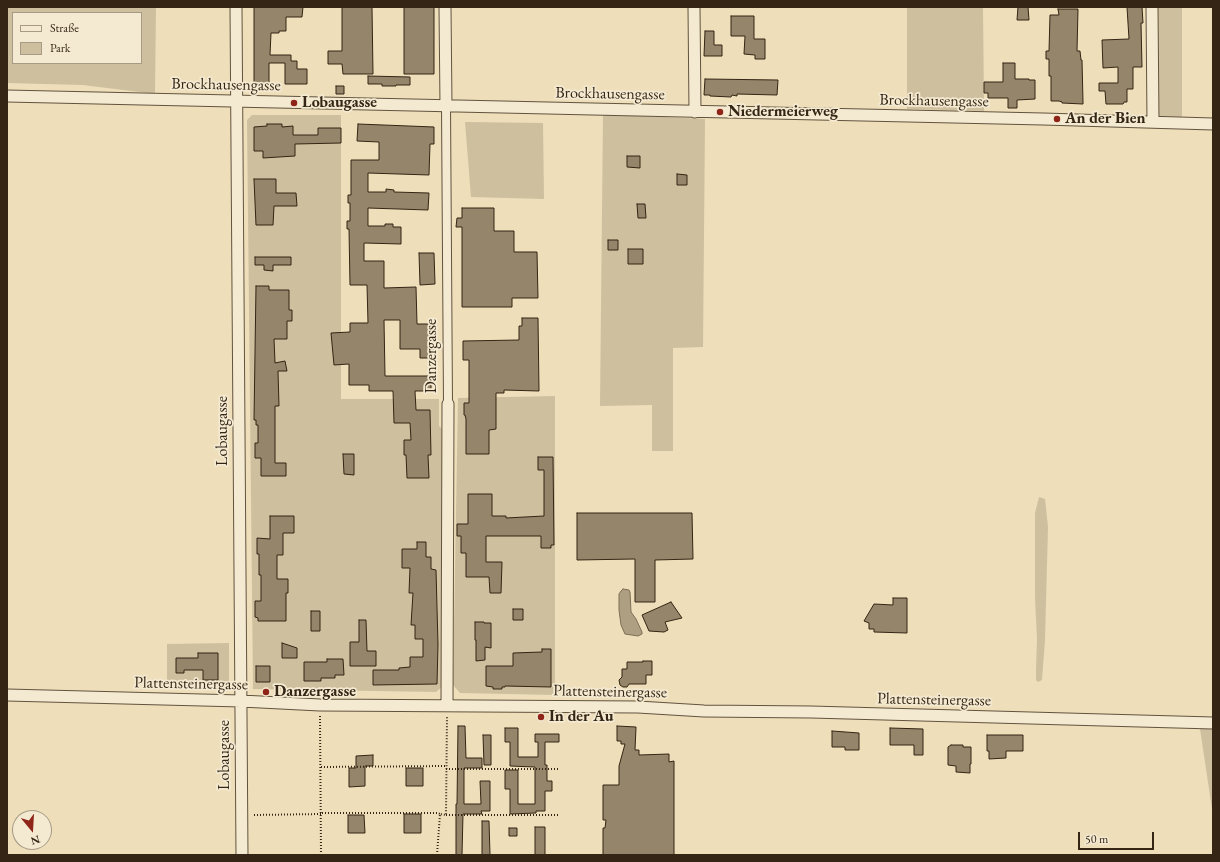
<!DOCTYPE html>
<meta charset="utf-8">
<style>
body{margin:0}
#map{position:relative;width:1220px;height:862px;overflow:hidden;background:#eedeba;font-family:"EB Garamond",serif}
canvas{display:block}
.frame{position:absolute;inset:0;border:8px solid #342514;pointer-events:none}
.legend{position:absolute;left:12px;top:12px;width:130px;height:52px;box-sizing:border-box;background:#f4ead2;border:1px solid #a79b86;margin:0;padding:5px 7px;list-style:none;font-size:12px;color:#342514}
.legend li{display:flex;align-items:center;gap:8px;height:20px}
.legend b{width:20px;border:1px solid #a79b86}
.north{position:absolute;left:12px;top:810px;width:40px;height:40px;box-sizing:border-box;background:#f4ead2;border:1px solid #a79b86;border-radius:50%;rotate:162deg;font-size:11px;font-weight:700;line-height:16px;text-align:center;color:#342514}
.north::after{content:'';display:block;margin:auto;width:14px;height:18px;background:#8f2418;clip-path:polygon(50% 0,100% 100%,50% 72%,0 100%)}
.scale{position:absolute;left:1078px;top:832px;width:76px;height:18px;box-sizing:border-box;border:2px solid #342514;border-top:0;padding-left:5px;font-size:12px;line-height:14px;white-space:nowrap;color:#342514;-webkit-text-stroke:3px #f4ead2;paint-order:stroke}
</style>
<div id="map">
<canvas width="1220" height="862"></canvas>
<div class="frame"></div>
<ul class="legend">
<li><b style="height:5px;background:#f4ead2"></b>Straße</li>
<li><b style="height:11px;background:#cebf9e"></b>Park</li>
</ul>
<div class="north">N</div>
<div class="scale">50 m</div>
</div>
<script>
const ctx = document.querySelector('canvas').getContext('2d');
ctx.lineJoin = 'round';
function paint(path, color) {
  ctx.fillStyle = color;
  ctx.fill(path, 'evenodd');
}
function poly(rows) {
  const path = new Path2D();
  for (const r of rows) {
    path.moveTo(r[0], r[1]);
    for (let i = 2; i < r.length; i += 2) path.lineTo(r[i], r[i + 1]);
  }
  return path;
}
function stroke(path, color, width, dash) {
  ctx.strokeStyle = color;
  ctx.lineWidth = width;
  ctx.lineCap = dash ? 'butt' : 'round';
  ctx.setLineDash(dash || []);
  ctx.stroke(path);
}
function drawText(font, color, halo, rows, align = 'center') {
  ctx.font = font + ' "EB Garamond",serif';
  ctx.lineWidth = 3.5;
  ctx.setLineDash([]);
  ctx.textBaseline = 'middle';
  ctx.strokeStyle = halo;
  ctx.fillStyle = color;
  for (const [text, x, y, turn = 0] of rows) {
    ctx.save();
    ctx.translate(x, y);
    ctx.rotate((+turn || 0) * Math.PI / 180);
    ctx.textAlign = isNaN(turn) ? turn : align;
    if (halo) ctx.strokeText(text, 0, 0);
    ctx.fillText(text, 0, 0);
    ctx.restore();
  }
}
paint(poly([
 [7,7,156,7,155,94,83,85,7,83],
 [13,13,141,13,141,63,13,63],
 [907,7,983,7,984,111,907,109],
 [1157,7,1182,7,1182,117,1157,116],
 [603,114,705,119,703,347,673,348,673,451,652,451,652,405,600,406],
 [252,115,341,115,341,399,439,399,439,426,443,430,444,685,436,692,253,689,247,120],
 [465,122,543,123,544,199,471,197],
 [555,396,555,695,460,693,453,685,458,398],
 [1039,497,1045,499,1048,527,1045,640,1042,680,1038,682,1036,680,1036,669,1037,639,1035,598,1035,513],
 [229,643,229,688,167,689,167,644],
 [1200,729,1213,729,1213,816,1208,782]
]), '#cebf9e');
const water = poly([
 [623,589,629,590,630,592,631,612,636,619,642,632,642,634,638,636,625,634,621,625,619,610,619,594,621,591,623,589]
]);
paint(water, '#af9f82');
stroke(water, '#7e6e56', 1);
const building = poly([
 [254,7,303,7,302,17,286,17,286,31,279,31,279,33,271,33,270,55,291,55,291,61,297,61,297,69,307,69,307,84,285,84,285,63,269,63,269,85,254,85,254,7],
 [342,7,372,7,373,74,343,74,342,64,328,64,328,51,342,51,342,7],
 [404,7,434,7,434,74,404,74,404,7],
 [1018,7,1028,7,1029,20,1017,20,1018,7],
 [1127,7,1142,7,1143,23,1141,23,1142,67,1133,67,1133,89,1127,89,1127,102,1124,102,1123,104,1106,104,1105,91,1099,91,1099,83,1118,83,1118,67,1103,68,1102,40,1129,39,1127,7],
 [1058,9,1078,9,1077,51,1080,51,1081,60,1082,60,1083,102,1083,104,1062,103,1062,102,1059,101,1051,101,1051,76,1049,76,1049,59,1046,59,1046,51,1049,51,1050,15,1059,15,1058,9],
 [731,16,754,16,754,39,765,39,765,59,755,59,755,55,744,54,745,36,731,36,731,16],
 [705,31,714,31,714,45,722,45,722,56,704,56,705,31],
 [1003,63,1015,63,1015,79,1029,79,1029,80,1035,80,1035,99,1017,100,1017,108,1008,108,1008,98,988,98,988,93,984,93,984,82,1003,82,1003,63],
 [368,76,410,77,410,85,396,85,396,86,382,86,382,84,368,84,368,76],
 [705,79,778,80,777,95,737,94,737,96,732,95,731,97,710,96,710,95,704,95,705,79],
 [336,86,344,86,344,94,336,94,336,86],
 [267,124,282,124,282,127,293,126,293,135,318,135,318,128,341,128,341,143,295,144,295,156,263,158,263,151,254,151,254,127,267,126,267,124],
 [358,124,434,127,434,144,430,144,429,175,368,173,368,192,386,192,386,189,394,190,394,192,429,193,428,210,368,208,368,226,385,226,385,224,393,224,393,227,401,227,401,244,364,243,364,261,384,261,384,288,416,287,417,324,435,324,435,358,420,358,420,349,400,349,400,320,384,320,385,376,431,376,431,391,415,391,416,410,430,410,431,455,428,455,429,478,407,478,406,455,404,455,404,440,411,440,410,423,394,423,393,391,369,391,369,385,349,385,349,364,334,365,331,333,350,332,350,323,368,323,367,285,350,285,349,229,347,229,347,221,350,221,350,203,348,203,348,195,351,195,351,160,379,160,379,142,357,141,358,124],
 [627,156,640,156,640,168,627,167,627,156],
 [677,174,687,175,687,185,677,185,677,174],
 [254,179,276,179,276,193,296,193,297,206,274,206,273,225,256,225,254,179],
 [637,204,645,204,646,218,638,218,637,204],
 [462,208,494,208,494,231,514,231,514,252,537,252,538,298,512,298,512,307,462,307,462,227,456,227,457,218,462,218,462,208],
 [608,240,618,240,618,250,608,250,608,240],
 [628,249,643,249,643,264,628,264,628,249],
 [419,253,434,253,435,284,420,285,419,253],
 [255,257,291,257,291,265,273,265,273,271,264,270,264,265,255,265,255,257],
 [256,286,269,286,269,290,289,290,289,310,292,310,292,321,287,321,287,339,274,339,275,363,285,361,287,371,278,371,279,406,275,406,275,463,286,463,286,476,261,476,261,458,255,458,255,443,258,443,258,425,256,425,256,420,254,420,256,286],
 [522,318,538,318,539,391,504,390,504,393,496,393,496,429,489,430,489,454,466,454,466,419,465,415,464,415,464,403,469,403,469,360,463,360,463,341,519,340,519,326,522,326,522,318],
 [343,454,354,454,354,475,344,474,343,454],
 [538,457,553,457,554,545,551,545,551,548,541,548,541,536,486,536,486,562,502,562,501,593,490,593,489,577,466,577,466,553,461,553,461,536,457,536,457,524,468,524,468,494,492,494,492,516,506,516,506,518,544,516,544,470,538,470,538,457],
 [577,513,692,513,693,559,655,560,655,602,635,602,635,559,577,560,577,513],
 [270,516,294,516,294,533,283,533,283,555,277,555,277,579,288,579,288,593,286,593,286,621,258,621,258,618,255,617,255,601,261,601,261,575,259,575,259,554,257,554,257,538,270,539,270,516],
 [417,542,426,542,426,557,431,557,431,569,436,570,438,645,437,684,373,685,373,670,399,670,399,668,410,667,410,657,423,657,423,639,415,639,415,625,411,625,413,593,409,593,410,568,402,568,402,549,417,549,417,542],
 [893,598,907,598,907,633,874,632,874,629,869,629,869,623,864,621,874,604,893,605,893,598],
 [671,602,682,618,665,622,668,630,664,632,649,631,642,615,671,602],
 [513,609,523,609,523,620,513,620,513,609],
 [311,611,320,611,320,631,311,631,311,611],
 [359,620,366,620,367,651,376,651,376,666,350,666,350,642,359,642,359,620],
 [475,622,484,622,484,623,491,623,491,648,485,647,485,660,476,661,476,640,475,640,475,622],
 [282,643,297,648,297,658,282,658,282,643],
 [542,649,551,649,551,687,505,686,505,687,502,687,502,689,493,689,493,687,486,686,486,666,513,666,513,653,542,652,542,649],
 [198,653,218,653,218,680,203,680,203,670,184,670,184,673,176,673,176,658,198,658,198,653],
 [327,659,343,659,344,675,335,675,335,678,321,678,321,681,304,681,304,662,327,662,327,659],
 [643,661,652,661,652,675,646,675,646,684,629,684,627,687,623,687,620,685,619,680,622,677,622,669,627,669,627,662,643,662,643,661],
 [256,666,270,666,270,682,256,682,256,666],
 [458,726,465,726,466,758,482,758,482,768,464,768,464,804,481,804,480,781,490,781,490,811,481,811,482,814,463,814,462,855,456,855,456,804,457,804,458,726],
 [617,726,636,727,635,750,639,750,639,755,669,754,669,762,674,761,674,855,603,855,603,828,605,828,606,820,603,820,603,785,619,785,619,766,625,744,621,744,621,741,617,741,617,726],
 [505,728,518,728,518,757,538,757,538,742,535,742,535,734,559,734,559,742,545,742,545,765,547,765,547,781,552,781,552,791,545,791,545,811,536,811,536,813,510,814,510,789,505,789,505,770,518,770,518,804,535,804,535,767,510,766,510,742,505,742,505,728],
 [890,728,923,729,923,755,914,755,914,745,890,745,890,728],
 [832,731,859,733,859,750,845,750,845,747,832,747,832,731],
 [483,735,491,735,491,765,484,765,483,735],
 [987,735,1023,735,1023,751,1006,751,1006,758,989,759,989,751,987,751,987,735],
 [951,745,963,745,963,747,971,747,971,764,970,764,970,773,956,772,956,766,948,765,948,747,951,745],
 [373,755,373,766,365,766,365,786,349,787,349,768,356,768,356,756,373,755],
 [406,768,423,768,423,786,406,786,406,768],
 [404,814,421,814,421,833,404,833,404,814],
 [348,815,364,815,365,833,348,833,348,815],
 [482,821,489,821,490,855,482,855,482,821],
 [535,827,545,827,545,855,535,855,535,827],
 [509,828,517,828,517,836,509,836,509,828]
]);
paint(building, '#95856a');
stroke(building, '#342514', 1);
const pedestrian = poly([
 [446,106,448,404]
]);
const minor = poly([
 [236,7,242,855],
 [445,7,446,106],
 [694,7,695,112],
 [1152,7,1153,122],
 [7,96,1043,119,1213,124],
 [7,695,241,701,320,705,638,707,704,711,811,712,1213,723],
 [447,706,448,404]
]);
stroke(pedestrian, '#62533e', 10);
stroke(minor, '#62533e', 13);
stroke(poly([
 [320,716,321,855],
 [321,767,446,766],
 [446,769,560,769],
 [322,813,438,813,440,814],
 [254,815,321,814],
 [446,815,560,815],
 [437,855,440,814,446,815,447,716]
]), '#342514', 2, [1, 2]);
stroke(pedestrian, '#f4ead2', 8);
stroke(minor, '#f4ead2', 11);
for (const [x, y, r, color] of [
 [294,103,4,"#8f2418"],
 [720,112,4,"#8f2418"],
 [1057,119,4,"#8f2418"],
 [266,692,4,"#8f2418"],
 [541,717,4,"#8f2418"]
]) {
  const dot = new Path2D();
  dot.arc(x, y, r, 0, 2 * Math.PI);
  ctx.fillStyle = color;
  ctx.fill(dot);
  stroke(dot, '#f4ead2', 1.5);
}
drawText('16px', '#342514', '#f4ead2', [
 ["Brockhausengasse",226,85,1],
 ["Brockhausengasse",610,94,1],
 ["Brockhausengasse",934,101,1],
 ["Danzergasse",432,356,-90],
 ["Lobaugasse",223,431,-90],
 ["Plattensteinergasse",191,684,1],
 ["Plattensteinergasse",610,692,1],
 ["Plattensteinergasse",934,700,1],
 ["Lobaugasse",225,755,-90]
]);
drawText('bold 16px', '#342514', '#f4ead2', [
 ["Lobaugasse",302,103],
 ["Niedermeierweg",728,112],
 ["An der Bien",1065,119],
 ["Danzergasse",274,692],
 ["In der Au",549,717]
], 'left');
</script>
